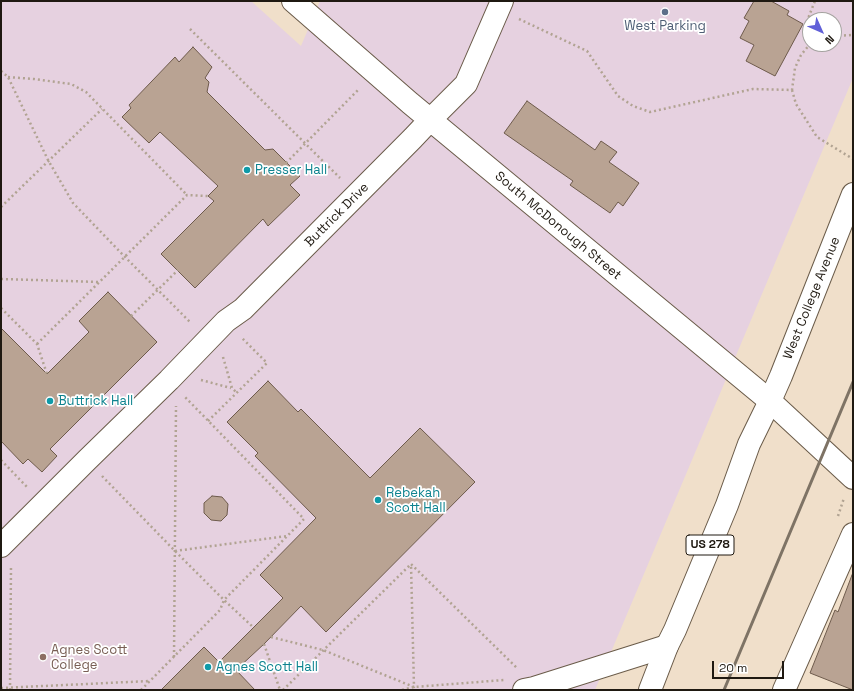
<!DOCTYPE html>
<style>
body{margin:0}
#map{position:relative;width:854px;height:691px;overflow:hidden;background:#f0dfca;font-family:"Space Grotesk",sans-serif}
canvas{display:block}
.frame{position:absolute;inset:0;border:2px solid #1f1911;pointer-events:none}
.north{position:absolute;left:802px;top:12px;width:40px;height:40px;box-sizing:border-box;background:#fff;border:1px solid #a5a3a0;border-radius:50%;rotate:135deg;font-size:11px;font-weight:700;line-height:16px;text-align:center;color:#1f1911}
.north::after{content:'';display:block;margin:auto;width:14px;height:18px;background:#6160d8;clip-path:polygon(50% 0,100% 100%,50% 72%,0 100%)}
.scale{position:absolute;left:712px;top:661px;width:72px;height:18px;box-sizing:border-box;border:2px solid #1f1911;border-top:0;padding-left:5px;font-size:12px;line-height:14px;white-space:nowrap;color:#1f1911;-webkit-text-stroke:3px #fff;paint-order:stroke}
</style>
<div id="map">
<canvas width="854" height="691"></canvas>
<div class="frame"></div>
<div class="north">N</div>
<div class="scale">20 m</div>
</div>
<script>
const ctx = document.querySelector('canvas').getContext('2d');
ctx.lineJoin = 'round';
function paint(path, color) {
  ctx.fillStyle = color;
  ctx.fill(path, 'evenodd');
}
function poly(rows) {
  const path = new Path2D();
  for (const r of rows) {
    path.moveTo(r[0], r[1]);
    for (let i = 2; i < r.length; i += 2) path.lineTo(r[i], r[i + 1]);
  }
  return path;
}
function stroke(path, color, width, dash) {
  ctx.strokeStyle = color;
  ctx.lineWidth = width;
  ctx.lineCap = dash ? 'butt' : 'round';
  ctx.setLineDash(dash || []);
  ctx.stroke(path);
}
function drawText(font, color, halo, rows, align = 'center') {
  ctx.font = font + ' "Space Grotesk",sans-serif';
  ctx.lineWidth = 3.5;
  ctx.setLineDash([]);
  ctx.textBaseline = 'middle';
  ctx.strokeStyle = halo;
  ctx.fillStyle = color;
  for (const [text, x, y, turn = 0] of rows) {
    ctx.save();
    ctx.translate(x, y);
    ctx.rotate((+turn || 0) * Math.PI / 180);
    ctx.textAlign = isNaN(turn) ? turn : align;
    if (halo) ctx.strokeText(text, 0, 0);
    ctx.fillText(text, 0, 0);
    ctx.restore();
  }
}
paint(poly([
 [1,1,251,1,301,46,320,1,853,1,853,78,595,690,1,690],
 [810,20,834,20,834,44,810,44]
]), '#e6d1e0');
const building = poly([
 [754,1,771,1,789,11,787,15,803,24,775,76,746,61,754,45,740,38,749,21,744,18,754,1],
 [193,47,212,67,205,78,209,82,207,92,265,150,273,149,300,176,290,185,300,195,268,226,263,219,195,288,161,254,214,201,208,196,218,186,160,132,149,143,122,117,131,108,129,105,175,57,179,62,193,47],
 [527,101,595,150,601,141,617,152,609,162,639,183,623,206,618,202,610,213,570,185,573,181,504,133,527,101],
 [108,292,157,342,50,449,57,456,42,472,28,459,23,464,1,441,1,328,47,374,89,332,79,321,108,292],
 [268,381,298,412,301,409,370,478,420,428,475,482,326,632,301,606,264,644,236,670,255,690,161,690,204,647,219,662,283,598,260,575,316,518,255,456,258,453,227,422,268,381],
 [212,496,222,497,228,504,227,515,221,521,211,520,204,513,204,503,212,496],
 [852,575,853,575,853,690,810,673,835,610,838,612,852,575]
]);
paint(building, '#b9a393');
stroke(building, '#6e5b4c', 1);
const minor = poly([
 [293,1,410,103,770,401,853,478],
 [1,546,87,460,169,380,226,321,243,309,413,138,430,120,466,84,502,1],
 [524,690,534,688,667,646],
 [784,690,853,534]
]);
const major = poly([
 [650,690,667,646,675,630,727,505,749,444,770,401,781,376,853,194]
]);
stroke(minor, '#6a5b49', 24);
stroke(major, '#6a5b49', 24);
stroke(poly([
 [519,19,587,51,618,96,633,106,650,112,753,89,792,90,795,68,801,55,810,44],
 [190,29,340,178],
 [834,36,853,35],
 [810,37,808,29,809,16,815,1],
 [1,71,8,77,48,160,73,203,125,257,191,323],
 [8,77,34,79,71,84,86,92,187,195],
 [792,90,796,104,817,137,853,159],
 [286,163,359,89],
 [1,207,102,109],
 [1,279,100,282],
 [1,308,37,344,47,374],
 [131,316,178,270],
 [37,344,187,195,208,196],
 [223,357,232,388,237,393],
 [201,380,231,388],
 [208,421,267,363,242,338],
 [1,460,27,487],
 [102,476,175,551,224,600,254,628],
 [838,516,844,498],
 [175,551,287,536],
 [271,637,323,650,414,687,411,564,518,669],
 [264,644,280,690],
 [174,657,176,406],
 [1,688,150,681],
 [10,690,11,566],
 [141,690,220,610,224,600,304,519,185,397],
 [283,690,411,564],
 [402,690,414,687,504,680]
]), '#b1a392', 2.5, [2, 3]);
stroke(minor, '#fff', 22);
stroke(major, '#fff', 22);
stroke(poly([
 [724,690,853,382]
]), '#7e7365', 3);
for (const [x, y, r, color] of [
 [665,12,4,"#5c6f8a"],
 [247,170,4,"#0f9aa8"],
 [50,401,4,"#0f9aa8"],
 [378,500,4,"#0f9aa8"],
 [43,657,4,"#8d6e63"],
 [208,667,4,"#0f9aa8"]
]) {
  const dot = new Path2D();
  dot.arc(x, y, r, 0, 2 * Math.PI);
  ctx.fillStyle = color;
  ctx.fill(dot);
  stroke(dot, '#fff', 1.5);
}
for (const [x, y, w] of [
 [710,545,48]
]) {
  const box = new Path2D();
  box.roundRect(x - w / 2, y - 10, w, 20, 3);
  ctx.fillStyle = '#fff';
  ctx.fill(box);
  stroke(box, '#1f1911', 1);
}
drawText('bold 12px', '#1f1911', null, [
 ["US 278",710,545]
]);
drawText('13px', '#4e5e75', '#fff', [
 ["West Parking",665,26]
]);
drawText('13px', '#0d838f', '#fff', [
 ["Presser Hall",255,170],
 ["Buttrick Hall",58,401],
 ["Rebekah",386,493],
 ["Scott Hall",386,508],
 ["Agnes Scott Hall",216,667]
], 'left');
drawText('13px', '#1f1911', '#fff', [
 ["Buttrick Drive",337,215,-45],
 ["South McDonough Street",558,226,40],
 ["West College Avenue",812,298,-68]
]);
drawText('13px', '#785e54', '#fff', [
 ["Agnes Scott",51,650],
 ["College",51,665]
], 'left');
</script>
